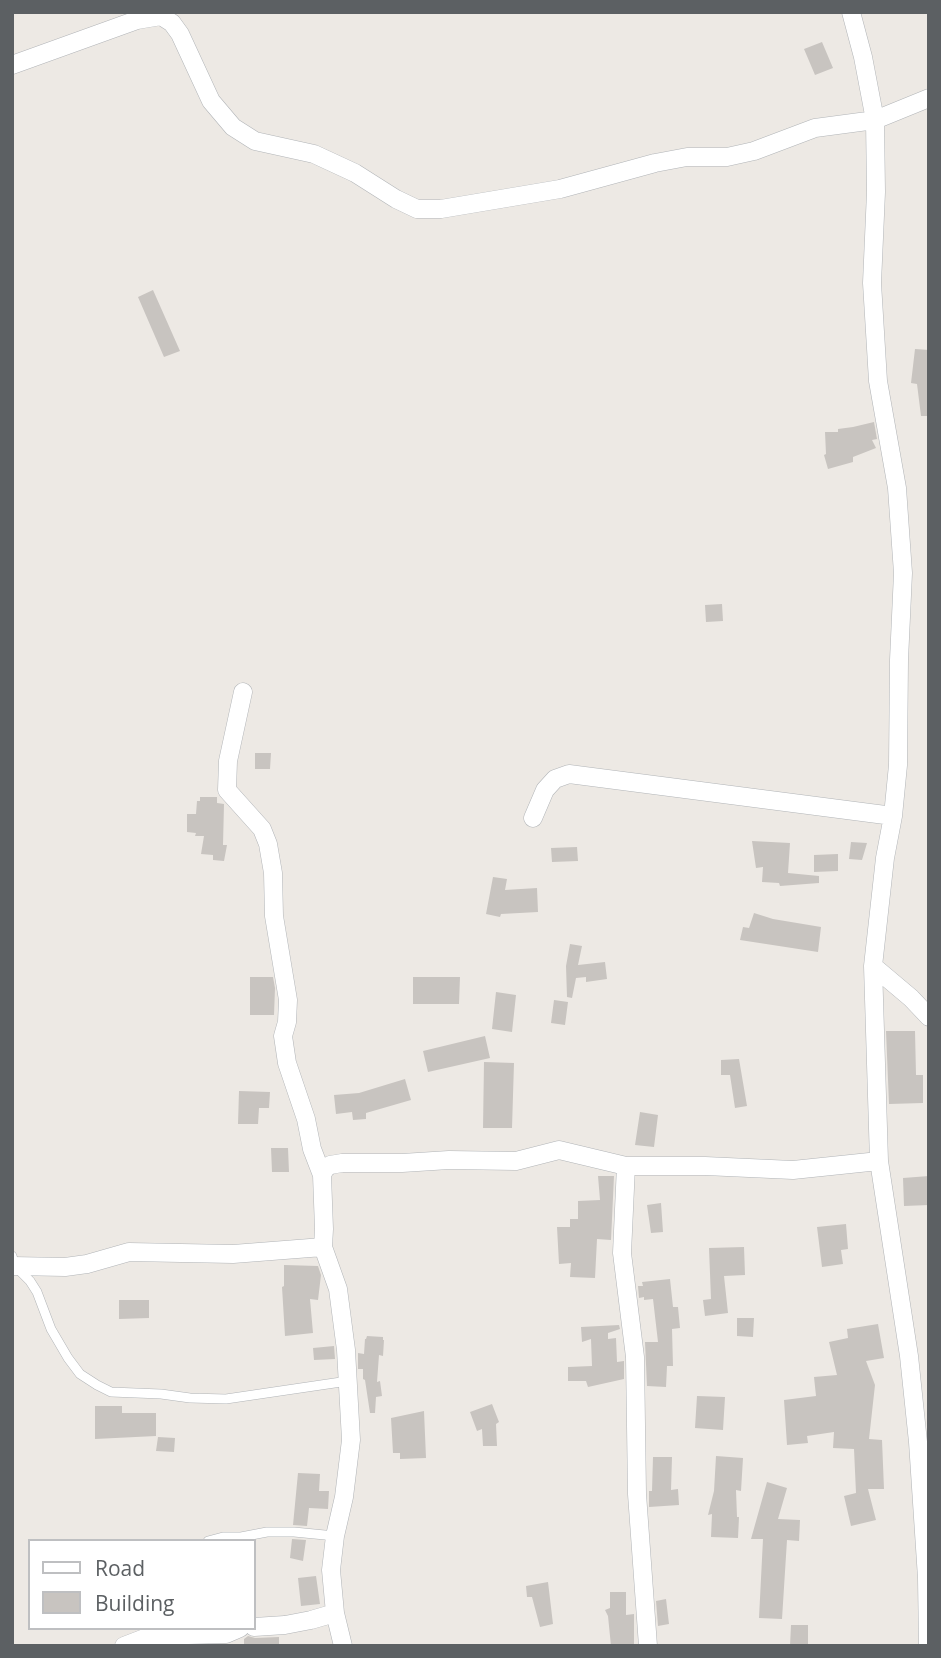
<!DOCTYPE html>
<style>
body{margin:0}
#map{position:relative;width:941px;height:1658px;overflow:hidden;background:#ede9e4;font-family:"Open Sans",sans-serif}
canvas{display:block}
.frame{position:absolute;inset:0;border:14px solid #5c6063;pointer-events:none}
.legend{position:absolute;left:28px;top:1539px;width:228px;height:91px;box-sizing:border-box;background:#fff;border:2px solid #bebfc1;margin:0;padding:9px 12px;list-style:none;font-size:21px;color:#5c6063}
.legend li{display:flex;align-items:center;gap:14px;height:35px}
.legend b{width:35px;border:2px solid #bebfc1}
</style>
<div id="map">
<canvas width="941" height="1658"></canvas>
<div class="frame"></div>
<ul class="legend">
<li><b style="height:9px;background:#fff"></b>Road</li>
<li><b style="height:19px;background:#c8c4c0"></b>Building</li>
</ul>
</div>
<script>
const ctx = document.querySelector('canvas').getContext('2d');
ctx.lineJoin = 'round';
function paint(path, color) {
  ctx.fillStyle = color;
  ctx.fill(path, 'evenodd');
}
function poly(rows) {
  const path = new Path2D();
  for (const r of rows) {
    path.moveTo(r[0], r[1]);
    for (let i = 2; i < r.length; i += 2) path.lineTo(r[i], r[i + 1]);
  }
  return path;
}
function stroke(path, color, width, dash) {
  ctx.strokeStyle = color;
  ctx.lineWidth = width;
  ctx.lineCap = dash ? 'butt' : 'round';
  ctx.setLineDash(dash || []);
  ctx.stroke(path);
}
paint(poly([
 [822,42,833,68,815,75,804,49],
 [153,290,180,351,164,357,138,297],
 [915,349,929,350,929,416,921,416,917,384,911,383],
 [874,422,877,439,872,440,876,448,853,457,853,462,828,469,824,455,826,454,825,432,838,432,838,429,853,427],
 [722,604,723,621,706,622,705,605],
 [255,753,271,753,270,769,255,769],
 [200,797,217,797,217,803,224,804,223,845,227,845,224,861,213,860,213,855,201,854,204,836,195,836,196,833,187,832,187,814,196,814,197,801,200,801],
 [752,841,790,843,788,873,819,876,819,883,780,886,779,883,762,882,763,867,756,868],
 [851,842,867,843,862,860,849,859],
 [577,847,578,861,552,862,551,848],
 [838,854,838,871,814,872,814,855],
 [493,877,507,879,505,890,537,888,538,912,501,914,500,917,486,914],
 [754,913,773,919,821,927,818,952,740,940,743,927,749,928],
 [570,944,582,946,578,965,605,962,607,979,586,982,586,977,576,978,572,998,567,997,566,966],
 [250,977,273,977,275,988,274,1015,250,1015],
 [413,977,460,977,459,1004,413,1004],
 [496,992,516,995,512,1032,492,1029],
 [554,1000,568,1002,565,1025,551,1023],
 [886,1031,915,1031,916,1075,923,1075,923,1103,889,1104],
 [485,1036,490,1058,428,1072,423,1051],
 [739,1059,747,1106,735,1108,730,1075,721,1075,721,1060],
 [484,1062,514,1063,512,1128,483,1128],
 [405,1079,411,1100,366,1113,366,1119,353,1120,352,1112,336,1114,334,1095,359,1093],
 [239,1091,270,1092,269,1108,259,1108,258,1124,238,1124],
 [640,1112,658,1115,654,1147,635,1145],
 [271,1148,288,1148,289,1172,272,1172],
 [598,1176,614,1176,611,1240,597,1239,595,1278,570,1277,571,1263,559,1264,557,1227,570,1227,570,1219,578,1219,578,1201,600,1200],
 [929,1176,929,1205,904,1206,903,1178],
 [661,1203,663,1232,651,1233,647,1205],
 [846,1224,848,1249,841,1250,843,1264,822,1267,817,1227],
 [744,1247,745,1275,724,1276,728,1313,705,1316,703,1300,711,1299,709,1248],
 [284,1265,318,1266,321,1275,318,1300,310,1299,313,1333,285,1336,282,1287,284,1286],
 [670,1279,673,1307,678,1307,680,1328,672,1329,673,1366,667,1366,666,1387,647,1386,645,1342,658,1342,653,1299,644,1300,644,1297,639,1298,638,1286,643,1286,642,1282],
 [119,1300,149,1300,149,1318,119,1319],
 [737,1318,754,1318,753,1337,737,1336],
 [878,1324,884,1358,866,1361,875,1385,869,1439,882,1440,884,1489,868,1489,876,1520,851,1526,844,1496,856,1493,854,1449,833,1448,834,1432,807,1436,808,1443,787,1445,784,1400,816,1396,814,1377,837,1375,829,1342,848,1338,847,1329],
 [619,1325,620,1329,608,1333,608,1339,616,1338,617,1362,624,1361,624,1379,588,1387,586,1381,568,1381,568,1367,592,1366,591,1339,582,1342,581,1327],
 [367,1336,383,1337,383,1340,384,1340,383,1356,379,1355,377,1382,380,1381,382,1396,376,1397,375,1413,370,1413,365,1380,363,1379,363,1369,358,1369,358,1353,364,1354,365,1339,366,1339],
 [334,1346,335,1359,314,1360,313,1348],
 [697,1396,725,1397,723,1430,695,1428],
 [492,1404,499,1422,496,1424,497,1446,483,1446,482,1429,477,1431,470,1412],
 [95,1406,122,1406,122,1413,156,1413,156,1436,95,1439],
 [424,1411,426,1458,400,1459,400,1453,393,1453,391,1418],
 [158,1437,175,1438,174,1452,156,1451],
 [716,1456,743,1458,741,1491,736,1490,737,1517,739,1517,738,1538,711,1537,712,1514,708,1515,714,1491],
 [653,1457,672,1457,671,1490,678,1489,679,1505,649,1507,649,1491,652,1491],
 [298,1473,320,1474,319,1491,329,1491,328,1509,309,1508,307,1526,293,1525],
 [767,1482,787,1488,778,1519,800,1520,799,1541,787,1540,782,1619,759,1618,763,1539,751,1539],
 [292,1539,306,1540,303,1561,290,1558],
 [316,1576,320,1604,301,1606,298,1578],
 [548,1582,553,1624,540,1627,532,1597,527,1597,526,1586],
 [610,1592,626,1592,626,1615,634,1614,634,1646,611,1646,608,1616,605,1610,610,1608],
 [666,1599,669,1624,658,1626,656,1601],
 [791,1625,808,1625,808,1646,790,1646],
 [248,1636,255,1638,279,1637,279,1646,244,1646,244,1639]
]), '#c8c4c0');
const lane = poly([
 [12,1256,15,1266,30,1281,37,1292,51,1329,68,1358,80,1374,97,1385,111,1392,161,1394,190,1398,226,1399,348,1381],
 [208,1541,223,1537,241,1537,267,1532,294,1532,335,1536]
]);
const street = poly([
 [851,12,863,57,875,120,876,192,872,283,878,381,897,488,903,573,899,660,898,765,893,816,885,858,873,966,879,1161,909,1356,918,1442,927,1578,928,1646],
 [12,65,137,20,161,16,172,23,180,34,211,101,233,127,255,141,314,154,355,173,396,199,417,209,441,209,560,189,655,163,687,157,727,157,754,151,815,128,875,120,929,98],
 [243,692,228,761,227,790,262,829,268,844,273,873,274,916,288,1000,287,1022,283,1036,287,1063,306,1119,312,1149,322,1175],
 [533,818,545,790,555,779,569,774,893,816],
 [873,966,911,998,929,1017],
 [626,1166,622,1253,635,1357,637,1494,648,1646],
 [12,1266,65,1267,87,1264,129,1252,233,1254,323,1247],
 [254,1627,285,1625,311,1620,335,1613],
 [124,1646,150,1636,226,1634,240,1628],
 [343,1646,335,1613,331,1570,335,1536,344,1497,351,1440,346,1350,338,1289,323,1247,324,1229,322,1175,325,1169,330,1165,342,1163,402,1163,449,1160,516,1161,559,1150,626,1166,705,1166,793,1170,879,1161]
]);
stroke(lane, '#b1b4b7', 10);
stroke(street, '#b1b4b7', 19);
stroke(lane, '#fff', 9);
stroke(street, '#fff', 18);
</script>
